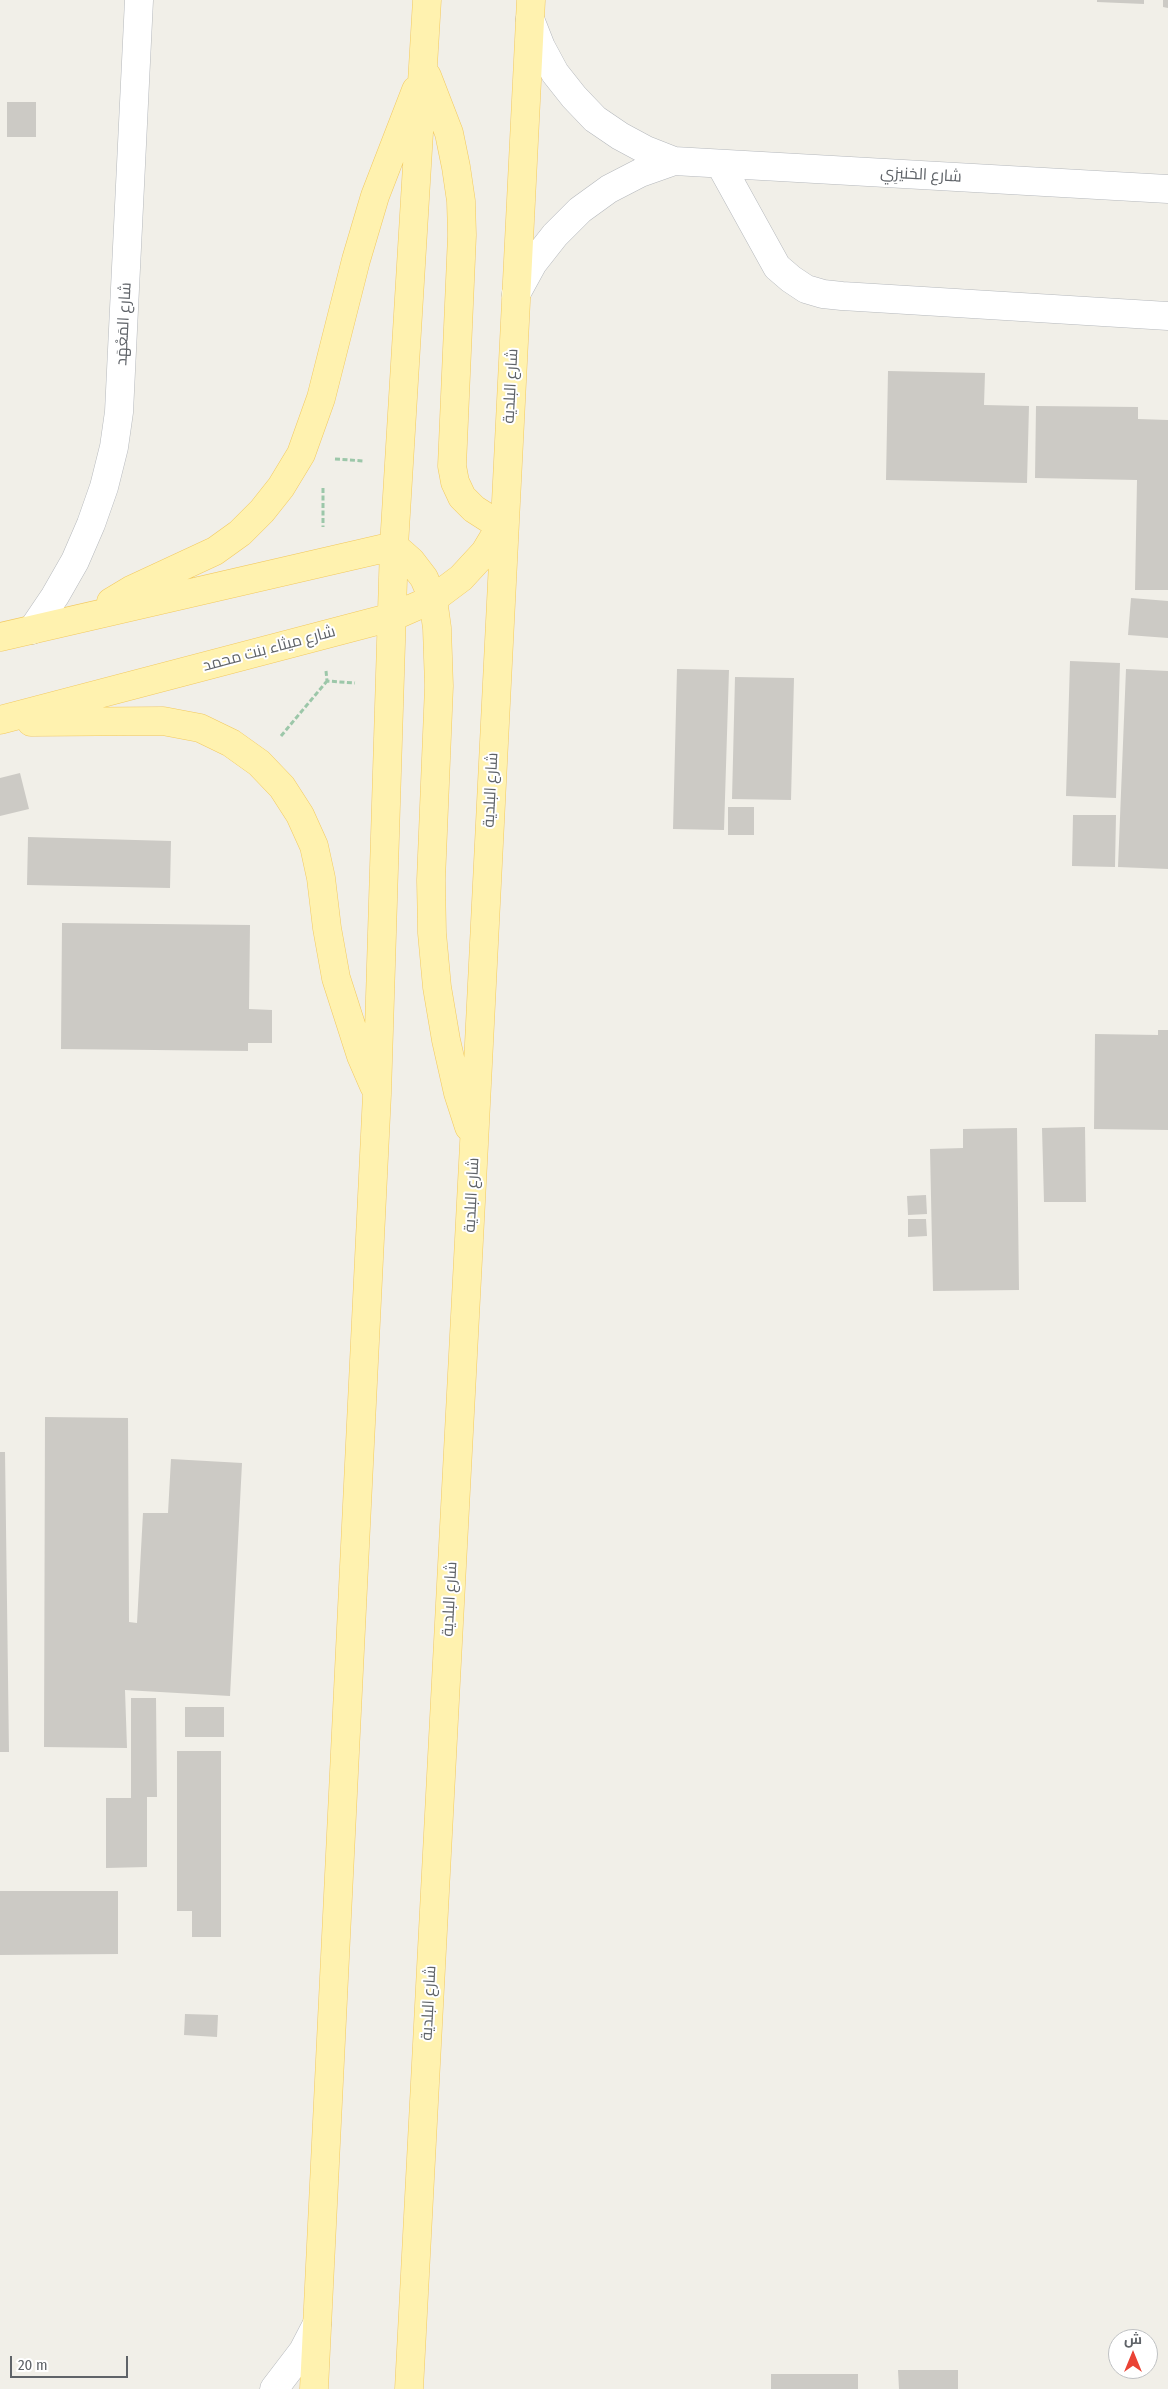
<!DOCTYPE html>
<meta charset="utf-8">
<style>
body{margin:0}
#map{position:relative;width:1168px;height:2389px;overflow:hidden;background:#f1efe8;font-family:"Fira Sans Condensed",Cairo,sans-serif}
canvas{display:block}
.north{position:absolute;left:1108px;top:2329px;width:50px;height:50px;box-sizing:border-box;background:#fff;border:1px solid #bfc1c3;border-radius:50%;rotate:0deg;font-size:14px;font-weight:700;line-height:20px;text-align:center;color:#5f6368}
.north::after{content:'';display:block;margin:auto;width:18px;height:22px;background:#ea4335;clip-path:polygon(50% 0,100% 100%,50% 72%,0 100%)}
.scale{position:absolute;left:10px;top:2356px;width:118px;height:22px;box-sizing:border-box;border:2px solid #5f6368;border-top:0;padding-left:6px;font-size:15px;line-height:18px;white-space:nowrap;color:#5f6368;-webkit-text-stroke:4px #fff;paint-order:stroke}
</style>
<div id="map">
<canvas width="1168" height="2389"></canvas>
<div class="north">ش</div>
<div class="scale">20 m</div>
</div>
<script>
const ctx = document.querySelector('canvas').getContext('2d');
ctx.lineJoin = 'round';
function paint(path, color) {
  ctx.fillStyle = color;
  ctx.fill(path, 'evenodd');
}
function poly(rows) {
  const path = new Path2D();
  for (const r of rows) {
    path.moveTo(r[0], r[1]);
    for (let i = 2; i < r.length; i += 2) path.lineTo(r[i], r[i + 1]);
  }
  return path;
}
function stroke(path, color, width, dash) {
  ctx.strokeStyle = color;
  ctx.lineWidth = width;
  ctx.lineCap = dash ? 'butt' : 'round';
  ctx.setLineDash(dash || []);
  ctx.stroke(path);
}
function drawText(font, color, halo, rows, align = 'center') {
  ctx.font = font + ' "Fira Sans Condensed",Cairo,sans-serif';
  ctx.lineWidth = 4;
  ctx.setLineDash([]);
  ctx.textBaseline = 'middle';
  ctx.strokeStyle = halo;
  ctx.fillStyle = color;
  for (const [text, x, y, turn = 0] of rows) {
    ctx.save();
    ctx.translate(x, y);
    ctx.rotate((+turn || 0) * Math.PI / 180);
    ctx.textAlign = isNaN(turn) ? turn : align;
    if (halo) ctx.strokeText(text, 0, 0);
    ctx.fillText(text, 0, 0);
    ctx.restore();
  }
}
paint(poly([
 [1097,0,1144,0,1144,4,1097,2],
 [1163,0,1168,0,1168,8,1163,7],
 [7,102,36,102,36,137,7,137],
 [888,371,985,373,984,405,1029,406,1027,483,886,480],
 [1036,406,1138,407,1138,419,1168,420,1168,590,1135,590,1137,480,1035,478],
 [1131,598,1168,601,1168,638,1128,635],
 [1070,661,1120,663,1116,798,1066,796],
 [677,669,729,670,724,830,673,829],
 [1126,669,1168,671,1168,869,1118,867],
 [735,677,794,678,791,800,732,799],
 [20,773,29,809,0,816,0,778],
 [728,807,754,807,754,835,728,835],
 [1073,815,1116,815,1115,867,1072,866],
 [28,837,171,841,170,888,27,885],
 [62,923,250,925,249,1009,272,1010,272,1043,248,1043,248,1051,61,1049],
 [1158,1030,1168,1030,1168,1130,1094,1129,1095,1034,1158,1035],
 [1085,1127,1086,1202,1044,1202,1042,1128],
 [1017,1128,1019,1290,933,1291,930,1149,963,1148,963,1129],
 [926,1195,927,1214,908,1215,907,1196],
 [908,1219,926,1219,927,1236,908,1237],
 [45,1417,128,1418,129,1622,137,1623,143,1513,168,1513,171,1459,242,1463,230,1696,125,1690,127,1748,44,1747],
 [0,1452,5,1452,9,1752,0,1752],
 [131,1698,156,1698,157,1797,147,1797,147,1867,106,1868,106,1798,131,1798],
 [185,1707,224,1707,224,1737,185,1737],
 [177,1751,221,1751,221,1937,192,1937,192,1911,177,1911],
 [0,1891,118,1891,118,1954,0,1955],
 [185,2014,218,2015,217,2037,184,2035],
 [898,2370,958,2370,958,2389,899,2389],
 [771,2374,858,2374,858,2389,771,2389]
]), '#cccac5');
const minor = poly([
 [530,19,541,47,555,73,574,97,595,119,620,136,646,150,674,161,1168,189],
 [720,164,777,267,791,279,806,289,823,294,842,296,1168,316],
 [516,294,533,263,555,235,580,210,609,189,640,173,674,161],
 [32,630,55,596,75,561,91,524,104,487,114,447,119,412,139,0],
 [274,2389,303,2351,317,2324]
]);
const major = poly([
 [111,602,131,590,215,551,240,533,262,511,281,487,301,454,321,398,356,260,375,196,416,90],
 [0,637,394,546,411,561,424,578,433,599,437,628,439,686,431,880,432,933,437,987,446,1040,458,1093,469,1127],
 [0,720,392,617,433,599,461,578,485,552,503,522,488,518,474,509,462,497,455,482,452,466,462,235,461,201,456,167,449,133,427,76],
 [31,722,163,721,200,728,231,743,259,763,282,787,300,815,314,846,321,878,327,928,336,978,361,1056,374,1086],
 [314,2389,377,1094,394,546,427,0],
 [409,2389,474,1144,531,0]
]);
stroke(minor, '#b5b8bc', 29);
stroke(major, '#f2c960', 29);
stroke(poly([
 [335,459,364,461],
 [323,488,323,527],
 [326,671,327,681,355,683],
 [281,736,327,681]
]), '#9cc7a9', 3, [5, 2.5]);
stroke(minor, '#fff', 28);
stroke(major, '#fff2af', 28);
drawText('16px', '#5f6368', '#fff', [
 ["شارع الخنيزِي",921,175,3],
 ["شارع المَعْهَد",124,324,-87],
 ["شارع البلدية",511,386,-87],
 ["شارع ميثاء بنت محمد",269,649,-15],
 ["شارع البلدية",491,790,-87],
 ["شارع البلدية",472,1195,-87],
 ["شارع البلدية",450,1599,-87],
 ["شارع البلدية",429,2003,-87]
]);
</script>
